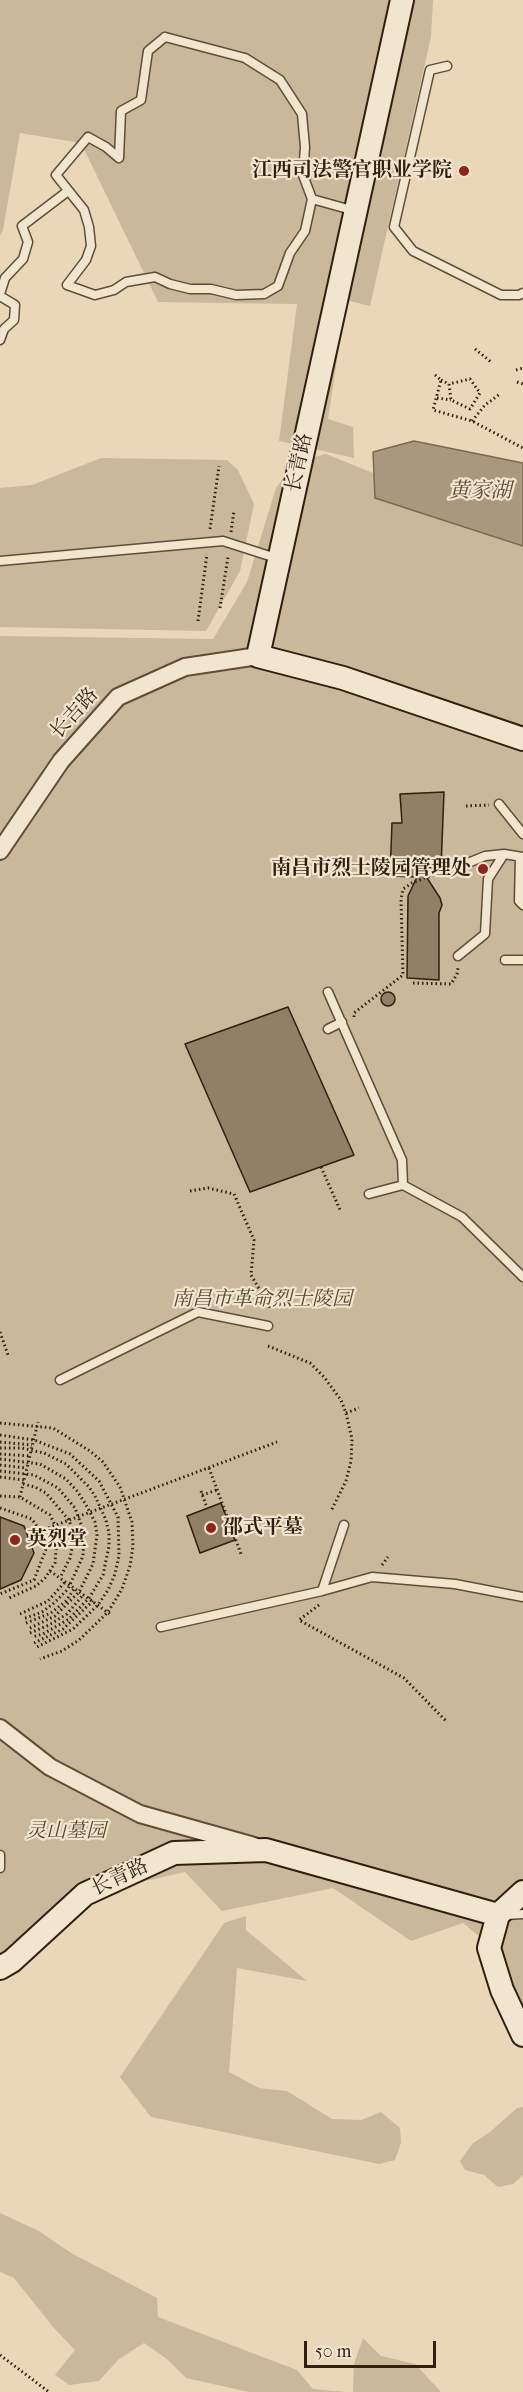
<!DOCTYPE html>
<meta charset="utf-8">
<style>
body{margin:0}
#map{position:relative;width:523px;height:2392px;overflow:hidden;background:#e9d7b7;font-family:"IM FELL French Canon",serif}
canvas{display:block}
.scale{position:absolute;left:304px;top:2341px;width:132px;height:27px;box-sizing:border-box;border:3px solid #311f0f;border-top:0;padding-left:8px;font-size:18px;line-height:21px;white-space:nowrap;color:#311f0f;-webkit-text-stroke:4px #f1e5d0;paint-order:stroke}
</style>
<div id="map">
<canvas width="523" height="2392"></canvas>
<div class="scale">50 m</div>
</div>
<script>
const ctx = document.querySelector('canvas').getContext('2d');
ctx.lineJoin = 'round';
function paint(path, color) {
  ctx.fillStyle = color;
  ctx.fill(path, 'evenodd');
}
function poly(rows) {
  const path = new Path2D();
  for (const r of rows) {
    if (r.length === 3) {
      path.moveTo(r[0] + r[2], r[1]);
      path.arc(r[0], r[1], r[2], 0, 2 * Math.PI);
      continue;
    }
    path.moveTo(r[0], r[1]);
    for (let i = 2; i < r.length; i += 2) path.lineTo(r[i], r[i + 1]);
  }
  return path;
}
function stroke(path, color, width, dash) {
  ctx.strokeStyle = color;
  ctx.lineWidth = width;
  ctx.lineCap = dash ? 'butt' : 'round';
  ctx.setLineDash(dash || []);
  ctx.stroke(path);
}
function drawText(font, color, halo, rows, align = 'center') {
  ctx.font = font + ' "IM FELL French Canon","Noto Serif SC",serif';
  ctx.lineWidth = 4.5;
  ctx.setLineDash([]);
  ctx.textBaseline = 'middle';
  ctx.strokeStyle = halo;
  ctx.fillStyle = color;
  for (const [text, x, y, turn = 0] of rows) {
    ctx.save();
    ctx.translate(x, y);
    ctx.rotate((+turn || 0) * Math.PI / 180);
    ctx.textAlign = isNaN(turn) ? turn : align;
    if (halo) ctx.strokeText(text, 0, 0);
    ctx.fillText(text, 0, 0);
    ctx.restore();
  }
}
paint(poly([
 [0,0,433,0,431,37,370,306,346,300,328,419,353,427,354,458,279,441,297,304,158,302,81,143,20,133,3,230,0,235],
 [326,454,415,490,523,506,523,2021,486,1942,463,1923,411,1941,333,1888,222,1911,185,1872,89,1894,0,1970,0,636,213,639,247,582,276,488,295,462],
 [101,458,227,460,238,470,254,504,240,571,206,631,0,627,0,488,32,485],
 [246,1916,246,1930,307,1981,237,1968,229,2072,259,2088,287,2091,332,2119,361,2120,381,2112,400,2128,401,2143,395,2160,379,2164,151,2117,120,2077,224,1923],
 [523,2107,523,2175,513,2184,498,2187,484,2175,465,2170,460,2161,473,2143,490,2132,517,2108],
 [0,2213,39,2231,71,2253,157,2298,158,2317,297,2370,313,2389,347,2392,249,2392,186,2378,167,2359,144,2343,119,2359,99,2381,69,2385,55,2375,75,2350,54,2328,14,2278,0,2272],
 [363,2338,381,2356,415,2364,441,2392,353,2392,354,2364]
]), '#cab89a');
const water = poly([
 [414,441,523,463,523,546,375,498,373,452,414,441]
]);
paint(water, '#aa987e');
stroke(water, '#7a6852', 1.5);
const building = poly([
 [444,792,441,868,420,867,440,898,442,905,439,913,439,980,407,978,408,896,417,877,390,876,392,823,402,823,400,794,444,792],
 [388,999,7],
 [288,1007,354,1155,250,1192,185,1044,288,1007],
 [221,1503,235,1540,200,1553,187,1516,221,1503],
 [0,1517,24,1526,34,1553,21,1580,0,1589,0,1517]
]);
paint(building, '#917f66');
stroke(building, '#311f0f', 1.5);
const lane = poly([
 [165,37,245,58,280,80,302,114,305,147,303,175,312,199,305,231,290,253,278,286,264,294,236,295,211,289,190,289,170,284,155,277,126,282,114,290,95,295,67,285,86,260,91,246,89,227,84,210,56,175,88,137,106,147,119,158,121,111,141,100,148,51,165,37],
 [447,66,430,70,394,227,413,251,501,295,519,295,523,293],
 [312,199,355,211],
 [0,294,5,278,23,259,28,242,22,226,68,191],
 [0,296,15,305,14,320,4,329,0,340],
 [0,561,223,541,279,559],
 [499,804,523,834],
 [520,857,519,901,523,905],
 [463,865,485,856,504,854],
 [458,956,485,934,488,879,504,854,523,857],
 [505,960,523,960],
 [328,992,402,1160,403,1185],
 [328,1029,342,1022],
 [369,1194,403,1185,462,1217,523,1277],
 [60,1380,198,1312,268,1326],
 [322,1591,372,1577,455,1584,523,1597],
 [161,1627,322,1591,344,1525],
 [0,1855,0,1868],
 [506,1915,523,1914]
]);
const street = poly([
 [0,851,61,761,118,697,185,667,258,656],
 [0,1728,50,1767,140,1814,254,1846]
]);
const secondary = poly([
 [402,0,258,656,343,678,523,739],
 [523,1892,498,1915,489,1948,502,1990,523,2035],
 [0,1968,12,1961,85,1894,174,1853,266,1850,498,1915]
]);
stroke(lane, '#5f4d39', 11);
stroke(street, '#5f4d39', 20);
stroke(secondary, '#311f0f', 26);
stroke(poly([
 [475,349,491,362],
 [516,370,523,368],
 [435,375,441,380,433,410,472,421,523,448],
 [441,380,449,384,451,400,470,409,480,393,470,379,449,384],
 [517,382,523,384],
 [437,398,451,400],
 [472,421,485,405,500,394],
 [210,529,219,466],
 [231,532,234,511],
 [220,608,228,557],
 [198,621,207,554],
 [466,806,489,805],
 [413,983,451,984,457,974,458,968],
 [354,1017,354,1013,403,975,401,899,403,889,412,883,435,874,453,870],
 [321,1167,341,1212],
 [190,1191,208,1188,234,1194,254,1240,251,1275,271,1309],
 [0,1332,8,1355],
 [268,1346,310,1363,324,1377,341,1400,346,1413,352,1439,351,1461,346,1481,331,1511],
 [346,1413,359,1408],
 [0,1423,53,1428,90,1451,103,1462,120,1487,132,1522,133,1546,130,1566,122,1589,108,1612,79,1640,62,1651,40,1659],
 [0,1435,34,1440,70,1454,99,1481,118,1517,119,1556,115,1574,108,1590,98,1605,73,1629,37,1647],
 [0,1442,32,1445],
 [0,1448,21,1448,44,1453,66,1464,89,1487,95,1496,106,1520,109,1533,109,1546,103,1575,89,1598,69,1619,43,1634,32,1637],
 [0,1454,30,1456],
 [0,1459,40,1464,66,1479,77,1491,85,1503,95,1522,97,1535,93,1564,79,1592,55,1616,28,1629],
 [0,1465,27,1468],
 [209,1468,241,1554],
 [0,1471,34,1475,58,1488,75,1508,84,1532,83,1556,68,1589,54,1603,42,1612,23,1619],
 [0,1477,24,1480],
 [23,1484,35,1487,46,1493,69,1520,72,1529,72,1548,70,1558,60,1578],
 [201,1491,206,1505],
 [202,1495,217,1490],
 [0,1496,20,1497,50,1515,55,1525,57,1538,55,1563,45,1578,36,1586,9,1598],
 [20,1497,38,1422],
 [0,1508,32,1519,40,1531,46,1549,34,1580,0,1594],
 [40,1531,277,1442],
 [382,1565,388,1557],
 [50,1571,110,1614],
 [319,1605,299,1620,404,1678,446,1721],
 [20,1614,48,1601,65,1582],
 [26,1623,51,1613,66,1601,74,1589],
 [30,1633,49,1625,67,1614,83,1595],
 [34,1643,63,1629,93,1601],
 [0,2355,49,2392]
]), '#311f0f', 3, [1.5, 3]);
stroke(lane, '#f1e5d0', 8);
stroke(street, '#f1e5d0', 16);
stroke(secondary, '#f1e5d0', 22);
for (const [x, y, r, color] of [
 [464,171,6,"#8f2418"],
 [483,869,6,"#8f2418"],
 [211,1528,6,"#8f2418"],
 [15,1540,6,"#8f2418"]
]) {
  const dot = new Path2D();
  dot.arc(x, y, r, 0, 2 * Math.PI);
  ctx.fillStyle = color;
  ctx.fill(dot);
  stroke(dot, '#f1e5d0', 2);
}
drawText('bold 20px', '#311f0f', '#f1e5d0', [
 ["江西司法警官职业学院",452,171],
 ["南昌市烈士陵园管理处",471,869],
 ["邵式平墓",223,1528,"left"],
 ["英烈堂",27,1540,"left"]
], 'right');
drawText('20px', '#311f0f', '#f1e5d0', [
 ["长青路",300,463,-78],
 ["长吉路",75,714,-48],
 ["长青路",120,1878,-25]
]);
drawText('italic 20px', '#574532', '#f1e5d0', [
 ["南昌市革命烈士陵园",262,1300],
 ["灵山墓园",66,1832]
]);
drawText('italic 21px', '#5b4936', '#f1e5d0', [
 ["黄家湖",480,492]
]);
</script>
